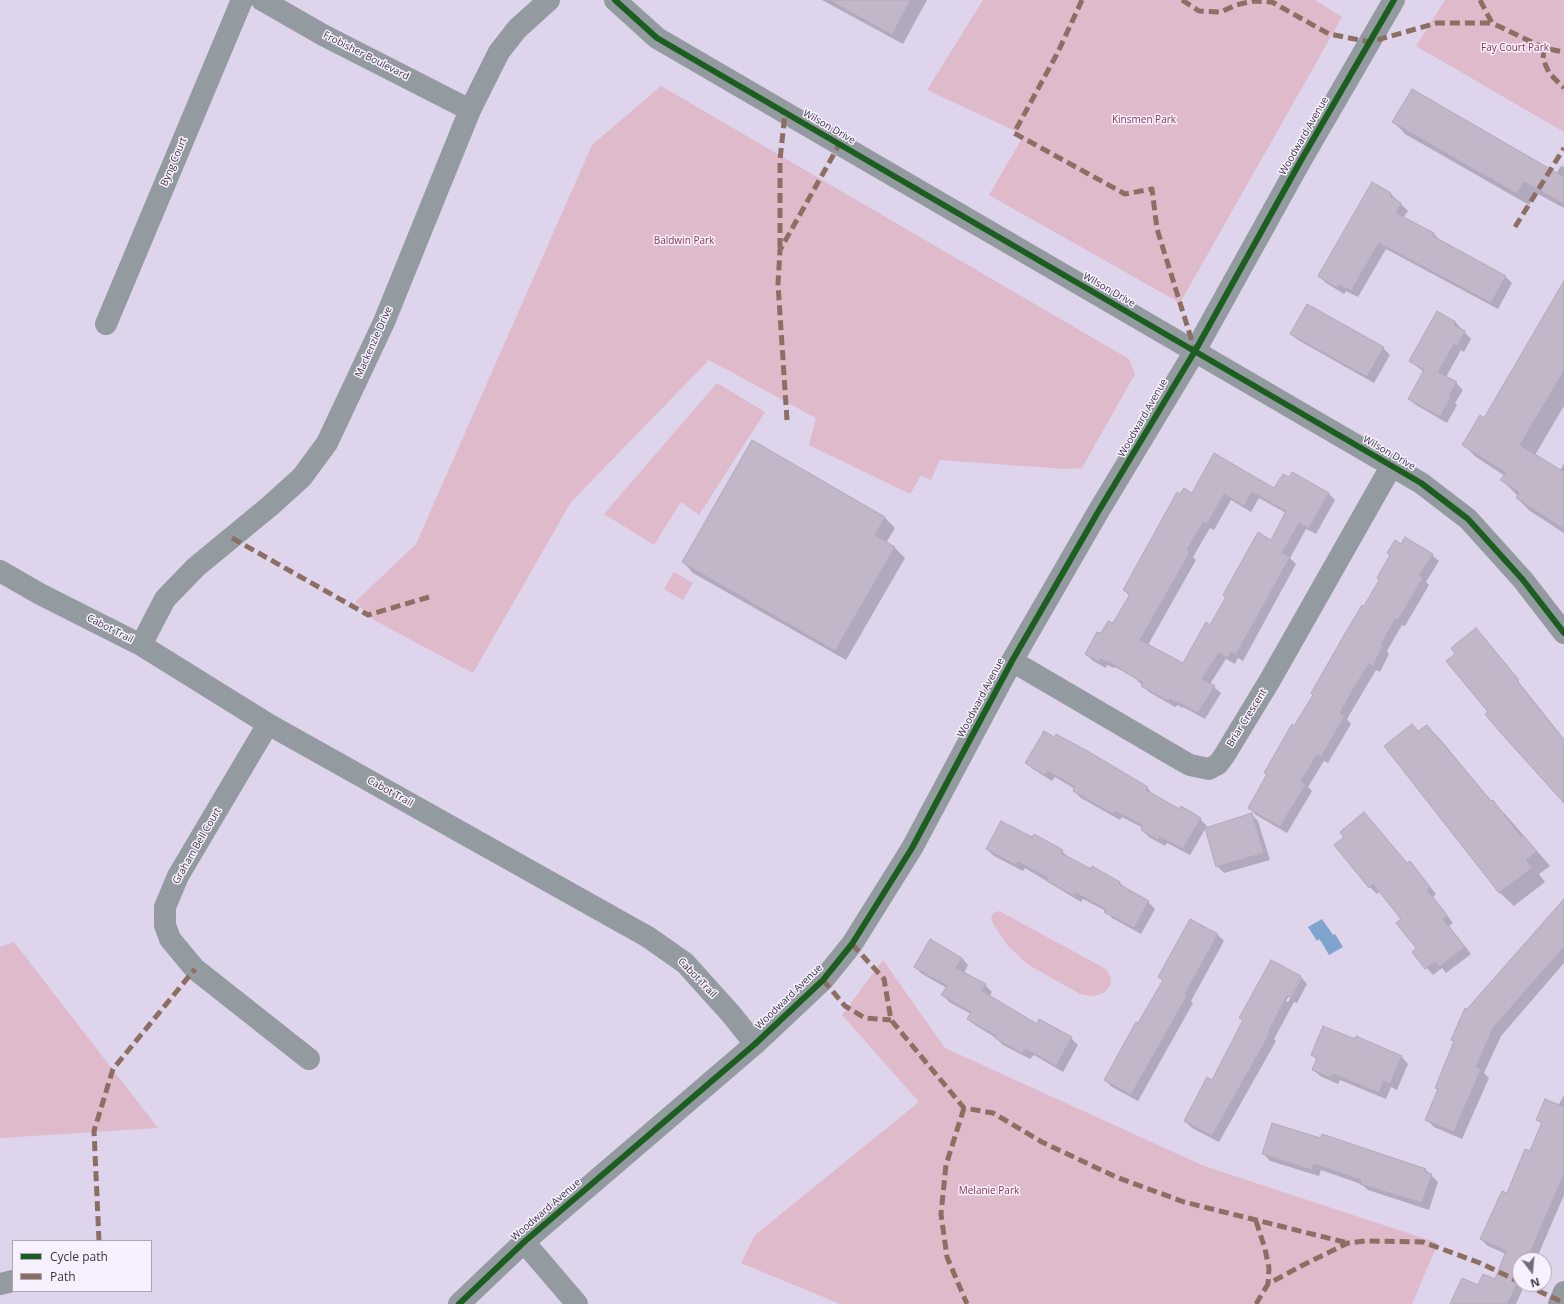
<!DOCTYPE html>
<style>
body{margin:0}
#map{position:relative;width:1564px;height:1304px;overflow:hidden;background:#ded4ec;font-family:"Open Sans",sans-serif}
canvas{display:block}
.legend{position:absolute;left:12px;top:1240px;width:140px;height:52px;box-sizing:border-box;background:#f7f1ff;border:1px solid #aca5b4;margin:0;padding:5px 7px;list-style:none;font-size:12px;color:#3b3344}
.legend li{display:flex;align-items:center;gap:8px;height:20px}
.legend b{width:20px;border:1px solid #aca5b4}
.north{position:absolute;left:1512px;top:1252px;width:40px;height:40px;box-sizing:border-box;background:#f7f1ff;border:1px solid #aca5b4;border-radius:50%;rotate:164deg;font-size:11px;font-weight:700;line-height:16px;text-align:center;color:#3b3344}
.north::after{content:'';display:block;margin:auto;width:14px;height:18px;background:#746b7f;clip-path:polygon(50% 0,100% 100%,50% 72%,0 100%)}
</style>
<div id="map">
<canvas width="1564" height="1304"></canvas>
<ul class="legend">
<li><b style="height:5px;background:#1b5e20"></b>Cycle path</li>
<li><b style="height:5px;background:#8d6e63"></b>Path</li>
</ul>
<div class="north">N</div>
</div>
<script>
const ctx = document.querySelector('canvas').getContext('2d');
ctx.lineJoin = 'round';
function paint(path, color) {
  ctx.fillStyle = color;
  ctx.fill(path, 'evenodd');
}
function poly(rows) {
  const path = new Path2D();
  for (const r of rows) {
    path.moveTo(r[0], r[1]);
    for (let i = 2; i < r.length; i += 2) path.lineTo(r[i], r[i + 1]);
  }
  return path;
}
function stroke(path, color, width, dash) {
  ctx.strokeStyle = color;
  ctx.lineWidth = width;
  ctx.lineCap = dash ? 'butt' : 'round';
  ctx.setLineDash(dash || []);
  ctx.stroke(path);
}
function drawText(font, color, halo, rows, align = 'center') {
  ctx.font = font + ' "Open Sans",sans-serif';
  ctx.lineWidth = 3;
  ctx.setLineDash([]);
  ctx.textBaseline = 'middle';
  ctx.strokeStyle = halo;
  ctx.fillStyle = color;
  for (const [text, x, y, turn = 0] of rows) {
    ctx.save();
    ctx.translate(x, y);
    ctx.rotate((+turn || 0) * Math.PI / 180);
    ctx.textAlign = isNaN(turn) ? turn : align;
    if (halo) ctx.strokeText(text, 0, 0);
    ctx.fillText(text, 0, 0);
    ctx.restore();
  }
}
paint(poly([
 [983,0,1315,0,1342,17,1180,303,989,195,1024,135,927,90],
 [1445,0,1564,0,1564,132,1416,46],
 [661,86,1129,359,1135,374,1082,468,1065,469,940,460,931,480,921,475,910,494,809,445,816,418,709,360,571,502,473,673,374,620,355,602,416,544,592,145],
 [717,383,765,412,699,515,681,502,654,545,604,514],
 [674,572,693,583,683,600,664,589],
 [999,911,1106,969,1111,978,1110,986,1105,992,1098,995,1091,996,1080,994,1027,964,1008,946,995,927,991,918,993,913],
 [14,942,158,1128,0,1138,0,947],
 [883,960,945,1048,1204,1166,1438,1243,1412,1304,840,1304,741,1263,755,1235,919,1102,842,1015]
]), '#debacb');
paint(poly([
 [1322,919,1333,935,1335,934,1343,947,1329,955,1322,943,1319,939,1317,941,1308,927]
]), '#7fa4cd');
paint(poly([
 [822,0,927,0,903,44],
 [1394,122,1556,174,1561,166,1564,167,1564,208,1536,193,1529,205,1405,134],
 [1372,183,1391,194,1408,211,1403,218,1434,234,1441,241,1506,277,1512,283,1498,309,1386,249,1358,297,1346,291,1344,294,1326,283,1319,276],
 [1564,283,1564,406,1535,455,1560,471,1564,463,1564,533,1530,511,1517,498,1518,496,1502,480,1505,476,1476,457,1463,444,1484,419],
 [1455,322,1471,339,1464,352,1461,350,1446,377,1456,383,1463,390,1455,403,1457,405,1447,423,1416,405,1409,399,1424,372,1410,361],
 [1291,334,1383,348,1390,355,1374,383,1298,340],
 [1275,490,1329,494,1335,500,1316,534,1306,529,1290,558,1296,564,1243,661,1238,658,1235,664,1226,659,1210,684,1221,693,1205,719,1183,707,1182,708,1178,705,1175,707,1149,692,1135,678,1115,667,1114,668,1107,665,1106,668,1093,661,1086,654,1101,635,1113,625,1130,596,1124,590,1181,495],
 [1259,498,1286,513,1272,541,1184,664,1148,645,1196,560,1193,557,1210,528,1214,530,1231,500,1251,512],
 [885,518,895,528,886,543,895,548,905,558,846,660,693,573,683,562],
 [1401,545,1432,555,1439,561,1426,582,1429,585,1405,626,1402,625,1387,651,1389,654,1380,672,1376,670,1347,719,1351,724,1328,763,1324,761,1308,787,1312,791,1287,833,1256,815,1249,808],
 [1482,636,1564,739,1564,801,1490,712],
 [1412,725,1419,732,1427,726,1441,740,1492,802,1506,815,1550,866,1539,874,1545,882,1514,906,1500,893,1385,746],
 [1026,763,1147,787,1153,795,1200,819,1207,826,1190,855,1167,843,1165,846,1149,837,1142,830,1143,828,1122,817,1120,820,1081,798,1074,791,1075,789,1055,777,1052,781,1033,769],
 [1251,814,1258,821,1270,860,1224,873,1217,866],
 [1033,839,1062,851,1069,858,1119,882,1127,890,1148,902,1155,909,1141,934,1112,918,1106,911,1083,899,1081,902,1025,868,1023,871,994,856,987,849],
 [1336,845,1408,864,1410,862,1436,894,1433,897,1453,923,1449,926,1471,954,1446,973,1442,968,1433,975,1413,952,1418,948,1403,919,1380,891,1377,894,1370,887],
 [1564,901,1564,963,1501,1036,1484,1073,1489,1078,1462,1139,1434,1127,1426,1119,1439,1090,1436,1087,1455,1042,1452,1040,1468,1011],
 [1217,934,1224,941,1191,1001,1193,1003,1138,1101,1112,1087,1105,1080,1164,981,1160,977],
 [962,958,968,965,964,973,985,985,992,992,989,997,1037,1025,1071,1038,1078,1045,1063,1072,1034,1055,1030,1059,1003,1045,996,1038,975,1025,968,1019,971,1014,949,1002,943,995,947,988,922,974,915,967],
 [1271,961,1301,977,1307,984,1297,1003,1294,1002,1274,1039,1276,1041,1219,1142,1192,1128,1185,1121,1212,1081,1244,1021,1241,1018],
 [1299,978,1301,978,1288,1002,1286,1001],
 [1356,1041,1402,1057,1408,1064,1397,1090,1391,1087,1386,1099,1340,1080,1338,1084,1320,1076,1313,1069,1317,1060,1312,1055],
 [1564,1095,1564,1195,1536,1260,1520,1260,1520,1284,1525,1284,1516,1304,1455,1304,1479,1286,1496,1280,1506,1254,1488,1246,1481,1239,1530,1152,1542,1124,1537,1120,1558,1106],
 [1264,1154,1426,1170,1438,1182,1429,1210,1368,1190,1361,1184,1321,1170,1319,1176,1270,1161]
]), '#0003');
const building = poly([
 [829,0,911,0,892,35,829,0],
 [1412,89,1564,177,1564,204,1524,182,1517,194,1392,122,1412,89],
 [1372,182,1391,193,1390,196,1401,203,1396,213,1434,233,1433,236,1506,276,1491,303,1379,243,1351,291,1339,285,1337,288,1318,276,1372,182],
 [1564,281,1564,371,1520,445,1564,472,1564,529,1516,498,1519,492,1500,480,1506,473,1462,445,1480,415,1484,418,1564,281],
 [1307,304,1384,347,1367,377,1290,334,1307,304],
 [1437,311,1456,322,1454,325,1465,331,1457,346,1454,344,1438,372,1457,382,1449,396,1451,397,1440,417,1408,399,1424,370,1409,361,1437,311],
 [752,440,885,517,875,535,895,547,835,651,682,562,752,440],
 [1214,453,1274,488,1283,474,1289,477,1292,472,1329,493,1309,528,1299,523,1282,553,1290,557,1236,655,1231,652,1228,658,1219,653,1202,679,1215,686,1198,713,1176,701,1175,702,1170,699,1168,701,1141,686,1143,683,1108,661,1107,662,1100,659,1099,662,1085,654,1097,632,1101,633,1108,621,1113,623,1130,594,1123,590,1177,492,1180,494,1184,488,1192,493,1214,453],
 [1252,492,1286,511,1271,540,1258,532,1223,595,1226,597,1210,625,1206,622,1183,663,1140,640,1190,552,1187,550,1203,522,1207,524,1224,494,1244,506,1252,492],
 [1405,537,1433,554,1419,575,1423,578,1398,620,1395,619,1381,645,1383,646,1373,666,1369,664,1355,686,1340,713,1345,716,1321,757,1317,755,1301,781,1306,784,1280,827,1248,808,1267,774,1264,773,1292,724,1294,726,1313,695,1311,693,1343,637,1362,605,1364,606,1379,580,1377,578,1390,555,1387,553,1395,540,1401,544,1405,537],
 [1476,628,1519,680,1517,681,1564,740,1564,803,1500,732,1485,714,1488,712,1446,661,1455,654,1451,648,1476,628],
 [1412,724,1418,731,1427,725,1491,801,1493,800,1521,837,1523,835,1537,852,1526,860,1532,868,1499,893,1384,746,1412,724],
 [1044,731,1054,737,1056,734,1091,753,1148,787,1146,790,1179,809,1181,806,1201,818,1183,849,1160,837,1158,840,1141,830,1143,826,1115,811,1113,814,1073,791,1075,787,1048,771,1045,775,1025,763,1044,731],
 [1364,812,1407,863,1410,861,1430,887,1427,890,1447,915,1443,919,1465,947,1439,967,1435,962,1425,969,1412,952,1416,948,1396,923,1401,919,1373,884,1369,888,1334,845,1344,837,1340,832,1364,812],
 [1252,813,1264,853,1216,867,1205,828,1252,813],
 [1001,821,1032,837,1034,834,1063,850,1061,853,1091,869,1092,866,1120,882,1119,884,1149,901,1134,928,1104,912,1106,909,1076,893,1074,896,1046,880,1048,878,1018,862,1016,865,986,849,1001,821],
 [1564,899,1564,947,1493,1028,1476,1067,1481,1069,1454,1132,1425,1120,1438,1089,1435,1088,1454,1041,1451,1040,1465,1008,1467,1009,1564,899],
 [1190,919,1218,934,1185,994,1187,996,1131,1095,1104,1080,1136,1022,1138,1023,1163,980,1158,977,1190,919],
 [930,939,962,958,956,968,986,984,982,991,1037,1024,1039,1019,1072,1037,1056,1066,1026,1049,1022,1053,995,1038,996,1036,967,1019,971,1012,941,995,947,986,914,967,930,939],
 [1271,960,1301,976,1290,997,1287,996,1268,1032,1270,1033,1212,1136,1184,1121,1207,1077,1212,1080,1243,1020,1239,1018,1271,960],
 [1323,1026,1355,1039,1356,1036,1402,1056,1390,1084,1384,1081,1379,1093,1333,1074,1331,1078,1312,1070,1317,1058,1311,1055,1323,1026],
 [1545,1099,1564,1107,1564,1174,1527,1260,1520,1260,1520,1276,1508,1304,1450,1304,1462,1278,1478,1285,1483,1274,1495,1279,1506,1251,1480,1239,1502,1191,1507,1193,1525,1149,1530,1151,1542,1122,1536,1120,1545,1099],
 [1272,1123,1320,1138,1322,1134,1426,1169,1425,1172,1432,1174,1422,1203,1360,1184,1361,1180,1314,1164,1312,1170,1262,1154,1272,1123]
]);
paint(building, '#c2b7c8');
stroke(building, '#b3a8ba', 1);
stroke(poly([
 [262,0,323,35,470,110],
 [615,0,657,38,1421,483,1468,519,1523,580,1564,633],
 [106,324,242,0],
 [0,571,40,594,141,645,268,724,648,937,685,963,731,1014,755,1044],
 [141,645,165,599,196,567,270,506,302,477,327,443,384,322,470,110,499,52,517,29,549,0],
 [1012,661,1181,760,1190,765,1209,769,1218,764,1224,756,1270,680,1392,465],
 [268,724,178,876,165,907,165,925,170,939,195,969,309,1059],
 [524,1242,577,1304],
 [0,1284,13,1281],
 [459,1304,524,1242,755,1044,823,980,852,944,912,848,1012,661,1098,512,1195,351,1300,162,1394,0],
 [1559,1304,1564,1292]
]), '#939aa0', 22);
stroke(poly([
 [1082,0,1058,52,1014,133,1125,194,1152,189,1157,229,1195,351],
 [1182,0,1199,11,1221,12,1236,5,1253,1,1272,2,1329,34,1370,42,1437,23,1492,23],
 [1480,0,1492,23,1544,48,1564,52],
 [1544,48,1543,59,1549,73,1564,88],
 [1515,227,1564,148],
 [780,248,780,160,785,113],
 [787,420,778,284,780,250,839,145],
 [232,538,368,615,429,597],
 [852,944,884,979,891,1020,964,1108,993,1113,1042,1142,1116,1177,1184,1202,1348,1243],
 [823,980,845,1006,865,1018,891,1020],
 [964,1108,946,1165,941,1214,947,1257,967,1304],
 [1256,1221,1265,1249,1269,1268,1268,1284],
 [99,1241,94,1131,113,1069,195,969],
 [1524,1284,1560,1301],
 [1256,1304,1268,1284,1303,1265,1348,1243,1365,1241,1423,1242,1480,1263,1520,1282]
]), '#8d6e63', 5, [10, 5]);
stroke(poly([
 [615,0,657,38,1421,483,1468,519,1523,580,1564,633],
 [459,1304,524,1242,755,1044,823,980,852,944,912,848,1012,661,1098,512,1195,351,1300,162,1394,0]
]), '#1b5e20', 6);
drawText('10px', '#8d324d', '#f7f1ff', [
 ["Fay Court Park",1515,48],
 ["Kinsmen Park",1144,120],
 ["Baldwin Park",684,241],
 ["Melanie Park",989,1191]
]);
drawText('10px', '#3b3344', '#f7f1ff', [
 ["Frobisher Boulevard",366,56,27],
 ["Wilson Drive",829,127,30],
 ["Woodward Avenue",1304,136,-60],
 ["Byng Court",174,162,-67],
 ["Wilson Drive",1109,290,30],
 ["Mackenzie Drive",374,342,-66],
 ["Woodward Avenue",1143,418,-60],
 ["Wilson Drive",1389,453,30],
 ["Cabot Trail",110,629,27],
 ["Woodward Avenue",981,698,-62],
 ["Briar Crescent",1247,718,-58],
 ["Cabot Trail",390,792,29],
 ["Graham Bell Court",197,846,-60],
 ["Cabot Trail",697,978,46],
 ["Woodward Avenue",789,997,-44],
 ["Woodward Avenue",546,1210,-41]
]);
</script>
